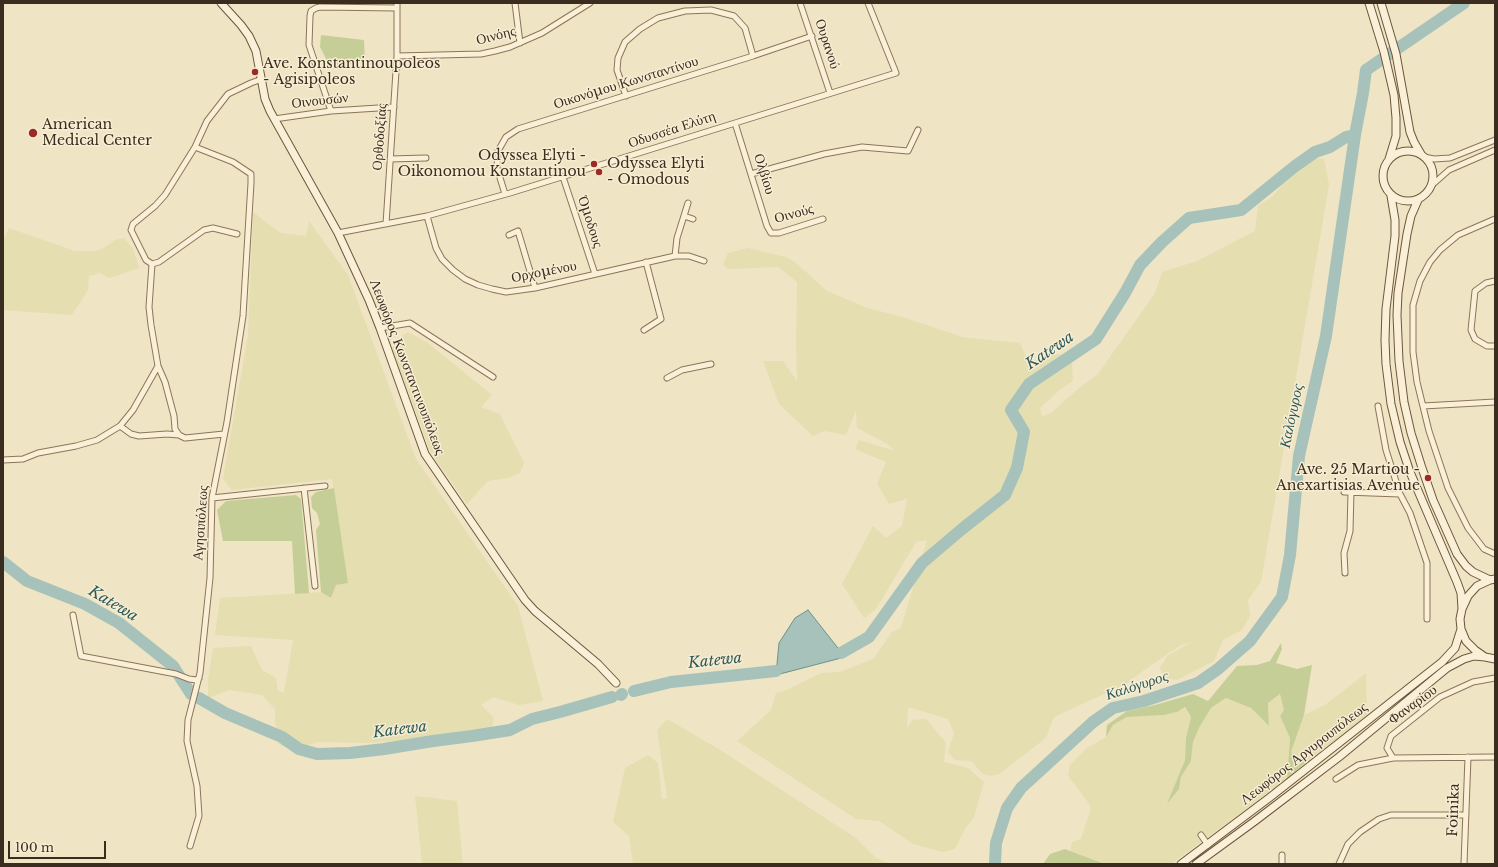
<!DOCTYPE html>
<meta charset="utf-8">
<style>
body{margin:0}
#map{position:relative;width:1498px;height:867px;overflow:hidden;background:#efe4c4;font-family:"Libre Baskerville",serif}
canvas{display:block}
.frame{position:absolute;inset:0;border:4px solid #3a2c1e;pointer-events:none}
.scale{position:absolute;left:8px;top:841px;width:98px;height:18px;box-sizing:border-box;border:2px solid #3a2c1e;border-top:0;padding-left:5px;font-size:12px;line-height:14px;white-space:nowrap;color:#3a2c1e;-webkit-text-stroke:3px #f7edd3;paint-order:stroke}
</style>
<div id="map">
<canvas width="1498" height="867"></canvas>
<div class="frame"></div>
<div class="scale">100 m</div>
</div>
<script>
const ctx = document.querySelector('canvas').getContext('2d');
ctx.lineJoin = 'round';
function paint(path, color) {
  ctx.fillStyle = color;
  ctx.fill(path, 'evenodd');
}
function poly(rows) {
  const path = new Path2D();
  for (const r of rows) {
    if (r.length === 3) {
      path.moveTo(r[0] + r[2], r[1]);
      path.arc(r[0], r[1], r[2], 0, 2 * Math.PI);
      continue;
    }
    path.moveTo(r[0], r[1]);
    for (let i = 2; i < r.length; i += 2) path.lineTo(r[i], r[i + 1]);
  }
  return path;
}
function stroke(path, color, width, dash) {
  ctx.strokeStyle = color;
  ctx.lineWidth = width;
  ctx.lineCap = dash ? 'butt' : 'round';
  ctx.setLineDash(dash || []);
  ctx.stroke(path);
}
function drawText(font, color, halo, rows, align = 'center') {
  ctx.font = font + ' "Libre Baskerville",serif';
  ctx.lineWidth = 3;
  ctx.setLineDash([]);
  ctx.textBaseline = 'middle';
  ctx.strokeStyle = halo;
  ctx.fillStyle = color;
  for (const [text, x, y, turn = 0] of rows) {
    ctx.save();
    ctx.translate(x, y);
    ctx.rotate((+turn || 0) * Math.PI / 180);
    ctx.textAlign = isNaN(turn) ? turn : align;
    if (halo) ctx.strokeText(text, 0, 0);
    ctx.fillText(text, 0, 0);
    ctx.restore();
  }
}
paint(poly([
 [1316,158,1324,159,1329,185,1261,582,1248,600,1250,616,1242,630,1223,640,1214,661,1177,680,1164,678,1160,668,1167,656,1192,642,1181,645,1140,673,1128,683,1054,717,1046,738,999,774,990,776,983,774,971,761,955,760,948,752,954,733,948,719,908,707,907,728,913,720,926,719,946,743,944,762,968,768,984,782,974,817,965,829,955,849,943,852,913,844,879,821,856,819,737,741,771,710,776,693,789,689,821,673,840,672,873,659,892,632,901,628,927,540,916,542,876,609,864,618,842,584,873,526,886,538,902,526,907,499,889,504,877,484,886,462,855,449,859,440,895,451,886,443,857,428,856,411,846,435,824,431,813,436,779,404,763,361,783,361,797,381,796,343,797,282,778,267,728,269,723,264,728,253,748,248,786,257,795,262,827,291,867,308,899,316,962,337,1020,343,1029,363,1045,356,1059,354,1072,361,1073,381,1062,388,1040,408,1042,417,1052,412,1079,388,1098,374,1155,293,1162,272,1197,261,1255,231,1258,206,1273,196,1282,185],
 [253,212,280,233,306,236,309,221,348,275,416,459,518,606,543,701,519,705,493,697,481,705,494,718,492,728,427,736,395,741,366,743,318,742,292,750,278,744,275,721,275,709,262,695,229,690,208,698,208,680,213,648,251,646,262,670,276,678,278,691,284,692,293,640,215,635,220,598,321,592,331,598,336,585,347,583,332,479,232,490,223,479,248,335],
 [9,228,75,251,96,251,104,248,115,240,124,238,133,249,139,268,109,278,100,273,89,276,88,290,72,315,3,310,3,240],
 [408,332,428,343,492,395,481,407,500,414,524,463,520,473,508,478,488,481,467,504,431,453,392,348,397,339],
 [1366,673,1367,715,1306,762,1295,758,1291,752,1304,715,1325,705],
 [1280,694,1284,710,1280,716,1290,738,1287,779,1171,864,1105,864,1070,851,1072,842,1081,839,1091,808,1088,802,1068,776,1070,765,1087,748,1106,737,1113,725,1127,717,1164,715,1177,712,1184,707,1191,717,1186,738,1185,760,1168,803,1179,789,1181,777,1191,761,1193,742,1199,728,1211,708,1226,698,1251,708,1269,726,1268,703],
 [667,719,717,748,856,838,876,858,890,864,633,864,629,836,613,822,625,768,648,755,658,763,662,799,667,798,657,730],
 [415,796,457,801,463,864,422,864]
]), '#e5deb1');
paint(poly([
 [321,35,364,40,365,62,331,68,320,47],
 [334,488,348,583,336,585,331,598,321,592,316,530,320,524,317,513,312,508,311,497,316,492],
 [296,495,301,499,309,593,295,594,292,541,223,541,217,510,226,501],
 [1281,643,1282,649,1276,663,1297,669,1312,665,1304,715,1291,752,1295,758,1306,762,1287,779,1290,738,1280,716,1284,710,1280,694,1268,703,1269,726,1251,708,1226,698,1211,708,1199,728,1193,742,1191,761,1181,777,1179,789,1167,804,1185,760,1186,738,1191,717,1185,707,1177,712,1164,715,1127,717,1113,725,1106,737,1107,725,1127,711,1155,705,1193,694,1208,701,1237,666,1257,665,1270,661],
 [1065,849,1070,851,1105,864,1043,864,1050,854]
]), '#c6ce97');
const water = poly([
 [808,610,845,657,776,675,779,643,795,618,808,610]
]);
paint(water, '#a6c2bb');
stroke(water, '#6c9189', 1);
stroke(poly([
 [3,562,27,581,85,604,119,623,173,666,191,694],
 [841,653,869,637,922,563,962,529,1005,495,1017,468,1024,432,1011,410,1029,384,1096,339,1125,293,1140,265,1162,242,1189,218,1241,210,1294,167,1315,152,1330,147,1346,137,1355,135],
 [634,691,671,682,776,671],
 [621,695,622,694],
 [199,698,225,713,282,737,299,749,317,754,350,753,384,749,433,741,472,736,510,730,532,719,560,712,612,697],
 [995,863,996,843,1007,808,1021,788,1093,722,1113,708,1144,701,1198,683,1218,669,1250,641,1282,597,1290,555,1299,456,1326,336,1355,135,1363,93,1366,70,1464,3]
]), '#a6c2bb', 12);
const street = poly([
 [515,3,520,43],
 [800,3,830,93],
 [397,56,481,54,495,51,510,47,542,33,590,3],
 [626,96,617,70,618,58,625,42,640,29,658,18,685,11,711,10,734,16,745,28,753,56],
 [331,111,309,45,310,16,311,11,316,8,320,7,397,8],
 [274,119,331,111,394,107],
 [735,123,767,226,771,233,779,233,823,219],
 [1424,157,1434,159,1450,158,1495,140],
 [390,159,426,158],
 [751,174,824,154,862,147,908,151,918,130],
 [563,177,595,274],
 [1432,185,1449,170,1495,150],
 [505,194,497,168,498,151,506,137,518,129,753,56,812,36],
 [427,216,436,248,442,259,453,270,465,279,478,285,492,289,506,292,535,288,675,256,689,256,704,261],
 [684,216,693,219],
 [1495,219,1458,235,1440,250,1430,262,1420,281,1413,305,1413,352,1417,382,1429,431,1448,488,1468,528,1484,549,1495,554],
 [386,224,397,56,397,3],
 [338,233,427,216,510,193,896,73,868,3],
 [237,234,213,228,204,230,159,262,152,264,146,260,131,230,133,224,155,206,165,195,195,147,207,121,228,94,251,83,262,79],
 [509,235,518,231,535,288],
 [675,256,677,238,688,203],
 [152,264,149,307,151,325,158,366,165,382,174,416,175,429,179,435,185,438,224,434],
 [1495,281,1486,283,1475,291,1471,330,1475,339,1487,346,1495,346],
 [380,328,410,323,493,377],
 [644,330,661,319,646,262],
 [667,378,682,370,711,364],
 [1378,406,1386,450,1400,494,1410,513,1427,563,1427,619],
 [1423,406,1495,402],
 [120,426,131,434,139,436,167,434,179,435],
 [3,460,23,459,38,453,76,446,97,440,120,426,133,410,158,366],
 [304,488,315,586],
 [1344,492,1400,494],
 [212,498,325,486],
 [1345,573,1344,553,1350,531,1351,492],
 [73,615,81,656,176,674,189,679,196,680,199,678],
 [1393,758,1387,748,1391,736,1440,697,1473,682,1495,678],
 [1336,779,1358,765,1393,758,1495,757],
 [1201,835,1208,845],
 [190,846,199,816,197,786,187,741,188,720,200,673,210,578,212,498,227,422,243,316,251,183,251,174,233,162,195,147],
 [1282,864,1282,855],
 [1339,864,1348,844,1360,832,1379,819,1391,815,1466,815],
 [1464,864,1468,757]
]);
const secondary = poly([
 [221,3,241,25,249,36,256,51,265,99,270,111,338,233,369,300,380,328,425,454,525,600,535,611,598,664,616,683],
 [1369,3,1384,52,1394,95,1396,118,1396,136,1389,159],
 [1381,3,1396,54,1410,132,1414,142,1421,154],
 [1408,176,25],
 [1391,196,1395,220,1395,236,1386,309,1385,340,1386,364,1391,404,1400,442,1410,472,1457,582,1461,593,1462,609],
 [1418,200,1411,216,1407,234,1398,293,1397,315,1399,361,1404,402,1411,433,1422,468,1433,500,1457,554,1466,566,1473,572,1490,580],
 [1495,579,1490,580,1477,586,1468,596,1462,609,1460,619,1461,629,1466,641,1475,650,1485,657,1495,659],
 [1181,864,1269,798,1442,662,1455,648,1461,629],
 [1196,864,1255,821,1339,757,1447,668,1464,659,1474,656,1485,657]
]);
stroke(street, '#8b7559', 7);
stroke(secondary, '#6c563d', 9);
stroke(street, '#faf0d7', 5);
stroke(secondary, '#faf0d7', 7);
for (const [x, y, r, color] of [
 [255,72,4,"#9c2a27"],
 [33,133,5,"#9c2a27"],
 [594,164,4,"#9c2a27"],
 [599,172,4,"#9c2a27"],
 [1428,478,4,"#9c2a27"]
]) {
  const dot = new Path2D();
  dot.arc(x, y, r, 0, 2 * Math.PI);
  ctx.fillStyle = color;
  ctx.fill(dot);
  stroke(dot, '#f7edd3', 1.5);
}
drawText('14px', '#3a2c1e', '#f7edd3', [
 ["Οινόης",496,36,-14],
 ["Ουρανού",827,44,72],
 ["Οικονόμου Κωνσταντίνου",626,83,-17],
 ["Οινουσών",320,101,-6],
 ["Οδυσσέα Ελύτη",672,130,-18],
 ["Ορθοδοξίας",380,137,-86],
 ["Ολβίου",764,174,73],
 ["Οινούς",794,214,-15],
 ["Όμοδους",590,222,72],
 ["Ορχομένου",544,272,-11],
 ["Λεωφόρος Κωνσταντινουπόλεως",407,367,69],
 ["Αγησιπόλεως",201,523,-86],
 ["Φαναρίου",1413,705,-36],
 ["Λεωφόρος Αργυρουπόλεως",1304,754,-38],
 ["Foinika",1454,810,-88]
]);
drawText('14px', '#3a2c1e', '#f7edd3', [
 ["Ave. Konstantinoupoleos",263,64],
 ["- Agisipoleos",263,80],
 ["American",42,125],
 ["Medical Center",42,141],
 ["Odyssea Elyti -",586,156,"right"],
 ["Oikonomou Konstantinou",586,172,"right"],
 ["Odyssea Elyti",607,164],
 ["- Omodous",607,180],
 ["Ave. 25 Martiou -",1420,470,"right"],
 ["Anexartisias Avenue",1420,486,"right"]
], 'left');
drawText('italic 15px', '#2d5a59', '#f7edd3', [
 ["Katewa",1050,351,-34],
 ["Καλόγυρος",1292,416,-78],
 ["Katewa",113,604,31],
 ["Katewa",715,661,-6],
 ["Καλόγυρος",1137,686,-18],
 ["Katewa",400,730,-7]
]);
</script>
